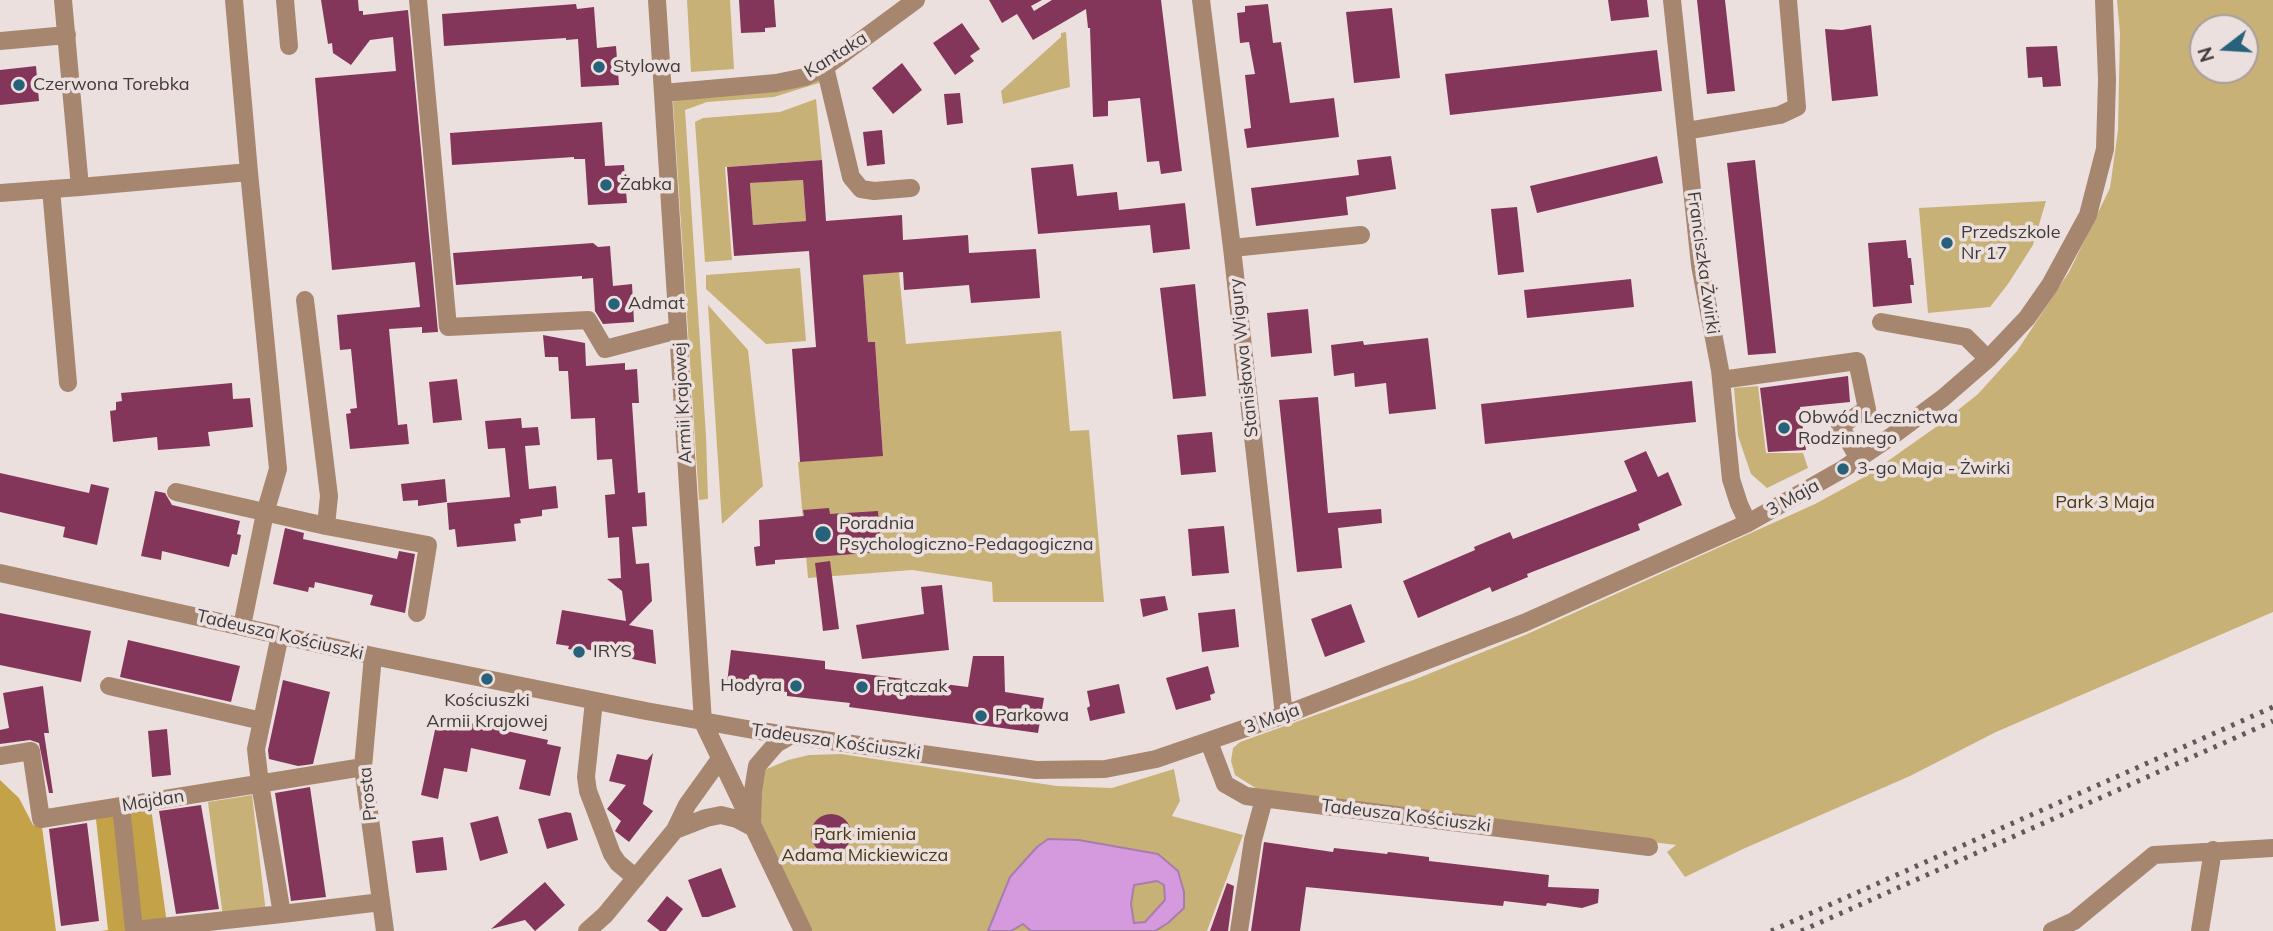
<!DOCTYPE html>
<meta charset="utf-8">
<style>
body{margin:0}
#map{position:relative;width:2273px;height:931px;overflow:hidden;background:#ece0df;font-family:Mulish,sans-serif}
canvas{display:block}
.north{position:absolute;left:2189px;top:14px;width:70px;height:70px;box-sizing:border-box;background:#ece0df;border:2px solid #a79e9d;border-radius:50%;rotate:253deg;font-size:19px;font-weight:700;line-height:28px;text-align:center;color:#3f3b3a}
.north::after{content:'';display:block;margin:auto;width:24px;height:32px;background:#27627a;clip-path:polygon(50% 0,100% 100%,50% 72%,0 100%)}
</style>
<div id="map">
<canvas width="2273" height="931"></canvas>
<div class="north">N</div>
</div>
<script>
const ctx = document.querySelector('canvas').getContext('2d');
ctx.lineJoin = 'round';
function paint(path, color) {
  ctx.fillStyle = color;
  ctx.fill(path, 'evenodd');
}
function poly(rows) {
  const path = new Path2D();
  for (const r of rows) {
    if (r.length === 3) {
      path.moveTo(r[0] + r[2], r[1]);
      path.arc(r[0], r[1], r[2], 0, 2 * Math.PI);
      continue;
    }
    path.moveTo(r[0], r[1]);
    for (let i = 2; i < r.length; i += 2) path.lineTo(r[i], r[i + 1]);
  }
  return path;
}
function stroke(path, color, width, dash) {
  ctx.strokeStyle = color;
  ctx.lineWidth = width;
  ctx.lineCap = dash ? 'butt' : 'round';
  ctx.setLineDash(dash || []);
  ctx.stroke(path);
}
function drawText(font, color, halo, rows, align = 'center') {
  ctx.font = font + ' Mulish,sans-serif';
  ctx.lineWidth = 7;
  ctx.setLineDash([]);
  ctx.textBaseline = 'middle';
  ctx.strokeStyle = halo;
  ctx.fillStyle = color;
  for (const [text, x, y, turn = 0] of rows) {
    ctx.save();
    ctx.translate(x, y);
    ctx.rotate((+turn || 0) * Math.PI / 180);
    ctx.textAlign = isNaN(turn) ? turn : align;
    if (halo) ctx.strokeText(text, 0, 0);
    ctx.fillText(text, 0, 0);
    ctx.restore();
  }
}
paint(poly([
 [687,0,730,0,734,69,691,72],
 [2117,0,2273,0,2273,612,1996,732,1910,776,1743,849,1685,877,1667,852,1676,845,1265,794,1235,775,1231,761,1233,748,1240,742,1416,679,1525,635,1815,504,1868,475,1943,422,1978,394,2017,351,2069,272,2110,188,2118,130,2120,33],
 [2203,28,2245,28,2245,70,2203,70],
 [1066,32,1070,87,1003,104,1001,91,1061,37,1061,33],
 [811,78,825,81,774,97,707,102,685,110,706,436,708,499,699,500,673,102,690,95],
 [816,99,822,160,725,167,732,260,705,262,695,122,703,118,780,112],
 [803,180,806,221,753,225,750,183],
 [2046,201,2033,245,2008,284,1990,307,1928,313,1919,208],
 [800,268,806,341,766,344,706,289,706,275],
 [899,272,906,344,1061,331,1070,431,1089,430,1104,602,993,602,992,582,912,570,808,578,798,462,883,455,875,343,868,342,863,275],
 [708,305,748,350,763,486,722,524],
 [1758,386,1766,453,1803,453,1808,468,1767,488,1751,474,1738,436,1734,388],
 [841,754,1057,786,1112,788,1174,769,1180,801,1172,816,1243,835,1207,931,812,931,747,805,762,771,788,760,809,755],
 [252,795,266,913,223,917,208,802]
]), '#c8b177');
paint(poly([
 [0,780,19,798,33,825,42,827,56,931,0,931],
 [151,808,168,931,101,931,108,930,96,819]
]), '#c4a248');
const water = poly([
 [1048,839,1079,840,1158,854,1178,871,1184,892,1184,908,1168,923,1155,931,1031,931,1023,924,1011,931,988,931,1010,877,1037,847,1048,839],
 [1157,881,1164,885,1165,900,1145,922,1134,923,1131,904,1134,885,1157,881]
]);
paint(water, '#d599dd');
stroke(water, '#a87dac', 2);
paint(poly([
 [321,0,358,0,359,11,363,11,363,15,408,10,438,332,422,333,422,327,389,329,398,425,407,424,409,444,350,449,346,414,351,413,350,409,357,408,351,349,340,350,337,315,420,307,415,262,332,270,315,78,396,71,393,37,370,40,351,65,333,53,332,43,328,44],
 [739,0,774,0,776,27,765,28,765,32,741,33],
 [989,0,1042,0,1031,6,1034,11,1052,0,1161,0,1182,171,1161,174,1159,161,1147,162,1140,98,1108,101,1108,116,1093,117,1090,28,1088,28,1086,9,1033,40,1017,14,1002,23],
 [1608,0,1647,0,1649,17,1611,21],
 [1697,0,1725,0,1735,91,1707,94],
 [576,4,577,9,594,7,597,48,616,46,619,85,581,87,578,39,566,40,566,38,444,46,442,14],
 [1268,4,1273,43,1281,42,1290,103,1334,98,1339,137,1247,148,1244,129,1251,128,1245,75,1255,74,1249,42,1240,43,1237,13,1245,12,1245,6],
 [1392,8,1400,78,1354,83,1346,12],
 [962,23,980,49,970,56,974,61,955,75,933,43],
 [1871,25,1878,96,1832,101,1825,29,1842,30],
 [2057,46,2061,86,2043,87,2042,77,2028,78,2026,47],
 [1657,50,1662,91,1450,115,1445,74],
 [902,63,922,90,893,114,872,88],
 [36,66,39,101,0,105,0,70],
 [960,93,963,123,947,125,944,94],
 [602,122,605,166,624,165,627,203,588,205,585,159,574,159,574,157,452,165,450,133],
 [882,130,885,164,867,166,863,132],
 [1391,156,1396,189,1346,197,1348,215,1256,226,1251,188,1359,175,1357,160],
 [1657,156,1663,183,1537,213,1530,186],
 [822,160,826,221,902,215,903,240,968,235,969,253,1036,249,1040,298,971,303,969,285,904,290,903,272,863,275,868,342,875,342,883,456,800,462,792,349,816,347,809,251,734,256,727,167],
 [803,180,806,221,753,225,750,183],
 [1755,160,1776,353,1748,355,1727,163],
 [1073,164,1077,196,1117,192,1119,210,1185,203,1190,249,1153,253,1150,225,1038,234,1031,168],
 [1517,207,1524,272,1498,275,1491,209],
 [1906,240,1908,258,1911,258,1914,285,1910,285,1912,303,1873,307,1868,243],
 [593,243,598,247,610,246,613,286,632,284,634,322,603,324,595,311,593,278,582,279,582,276,456,285,453,253],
 [1631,279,1634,307,1527,318,1524,290],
 [1195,284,1206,396,1173,399,1160,288],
 [1308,309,1312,353,1271,357,1267,313],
 [543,335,585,343,586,366,625,363,625,370,637,369,639,403,632,403,638,493,645,492,647,526,632,527,636,564,649,563,652,601,629,625,653,630,656,664,585,649,585,652,568,649,569,646,556,644,562,610,626,621,622,591,607,579,621,578,619,537,608,538,605,495,615,494,612,459,597,460,595,418,571,419,568,371,559,371,558,357,545,357],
 [1428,338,1436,409,1389,414,1386,383,1355,387,1354,373,1334,376,1331,345,1363,341,1364,345],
 [1848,376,1850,402,1800,407,1806,450,1768,452,1760,388],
 [457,379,462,420,433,423,429,382],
 [1692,381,1696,422,1485,444,1481,404],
 [232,383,233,399,250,398,253,427,208,432,210,446,158,450,157,437,113,442,110,411,116,410,116,402,122,401,121,393],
 [1318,397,1328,513,1381,509,1382,523,1338,528,1342,568,1297,572,1279,400],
 [521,418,522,428,538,427,540,445,525,446,529,489,556,486,558,508,542,510,542,516,520,519,521,523,514,524,516,541,457,547,455,529,449,530,447,503,510,497,505,448,488,449,485,421],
 [1212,432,1216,472,1181,475,1177,435],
 [1646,451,1658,477,1668,472,1682,505,1638,524,1640,530,1527,574,1528,577,1492,592,1490,587,1418,618,1403,581,1475,550,1474,547,1510,532,1513,539,1637,491,1624,461],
 [0,473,89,493,91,484,109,488,97,545,63,537,65,527,0,512],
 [445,479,447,502,418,506,418,500,403,501,401,484],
 [155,491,165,493,172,505,240,521,237,534,241,535,237,555,232,554,229,567,162,551,161,560,141,556],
 [829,508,830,514,878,511,881,552,775,560,775,564,756,566,754,547,760,546,759,520,804,516,803,510],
 [1224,526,1229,573,1192,576,1188,529],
 [285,528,304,533,303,539,397,559,399,551,415,554,405,613,370,605,373,595,315,582,314,588,309,587,308,592,273,584],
 [830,561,839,629,823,631,815,563],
 [942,585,949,650,862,659,856,625,924,614,921,587],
 [1165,596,1168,610,1143,617,1140,599],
 [1351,604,1365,642,1325,657,1311,619],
 [1235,609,1239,647,1202,652,1198,613],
 [0,613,91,631,81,682,0,665],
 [128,640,240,666,231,702,120,677],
 [731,650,825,661,825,669,968,687,973,656,1004,656,1005,692,1044,698,1038,733,849,707,850,703,787,696,787,692,727,683],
 [1208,666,1215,693,1210,695,1211,700,1176,710,1166,678],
 [283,680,330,692,313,764,298,766,269,759,268,750],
 [1119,684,1125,713,1090,721,1087,708,1090,706,1087,691],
 [43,686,49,733,44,733,53,793,49,793,39,743,30,740,0,744,0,730,9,728,3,693],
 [438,716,548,740,547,744,561,747,550,796,519,789,526,760,471,748,467,772,444,768,438,799,421,795],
 [167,729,171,775,152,777,148,731],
 [653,753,643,804,653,811,629,842,615,831,621,821,607,809,626,785,609,781,617,754,647,760],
 [310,787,326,897,291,901,275,793],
 [201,805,219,909,176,914,159,811],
 [566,812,571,813,578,840,547,849,538,819],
 [831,834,20],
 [498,816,508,853,480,861,470,823],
 [87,823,99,921,61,926,49,829],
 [443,837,447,870,416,873,412,841],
 [1264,842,1333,852,1334,848,1387,854,1388,852,1429,857,1429,861,1549,875,1548,887,1599,889,1598,903,1582,908,1547,903,1546,906,1504,901,1503,906,1306,887,1300,931,1251,931],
 [721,868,736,907,708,917,702,917,688,880],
 [545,882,565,905,535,931,525,920,491,929],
 [1227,883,1234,886,1228,931,1210,931],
 [667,896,683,909,666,931,660,931,647,921]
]), '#84365a');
stroke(poly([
 [63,0,80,187,249,172,278,469,265,513,242,626],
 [234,0,249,172],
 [285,0,289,46],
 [418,0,448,327,588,320,605,349,678,330],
 [657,0,703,722,803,931],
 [1201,0,1232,248,1284,715],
 [1672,0,1700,265,1720,370,1731,479,1739,504,1748,523],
 [0,41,67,35],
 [825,67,851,177,861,189,874,191,911,188],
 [663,93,776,83,805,77,825,67,916,0],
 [1686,131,1780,115,1797,107,1788,0],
 [51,189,68,383],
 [0,193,80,187],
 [1232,248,1361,235],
 [305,300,329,496,326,526],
 [1881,322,1966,337,1988,359],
 [1721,380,1857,361,1867,409,1840,426,1859,459],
 [176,492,326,526,428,545,417,613],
 [0,573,373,656,646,711,753,730,1036,770,1105,769,1156,759,1284,715,1524,623,1748,523,1843,469,1892,436,1943,398,1988,359,2027,318,2050,285,2088,215,2105,149,2107,80,2104,0],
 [280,635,256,749,260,784,282,914,381,902],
 [373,656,363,767,385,931],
 [109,686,262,721],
 [594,701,586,777,588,791,612,854,618,863,636,878],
 [1209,742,1225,784,1246,796,1649,847],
 [0,756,31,751,41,819,363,767],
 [121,806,134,930,282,914],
 [752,823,753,791,757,766,776,744,790,736],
 [675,830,706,818,721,815,737,819,752,827],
 [587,931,605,915,675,830,687,805,720,759],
 [1239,931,1253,840,1264,799],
 [2052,931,2074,921,2154,855,2273,848],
 [2200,931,2213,850]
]), '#a7866f', 18);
stroke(poly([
 [1771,931,2273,707],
 [1801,931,2273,721]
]), '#605a59', 5, [3.5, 7]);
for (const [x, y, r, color] of [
 [599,67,7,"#27627a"],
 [19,85,7,"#27627a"],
 [606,185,7,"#27627a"],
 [1947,243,7,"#27627a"],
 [614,304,7,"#27627a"],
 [1784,428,7,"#27627a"],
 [1843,469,7,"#27627a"],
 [823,534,9,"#27627a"],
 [579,652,7,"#27627a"],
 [487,679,7,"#27627a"],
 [796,686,7,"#27627a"],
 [862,687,7,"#27627a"],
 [981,716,7,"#27627a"]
]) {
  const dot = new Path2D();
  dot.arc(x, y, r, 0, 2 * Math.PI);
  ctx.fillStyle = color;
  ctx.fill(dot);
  stroke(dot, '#ece0df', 2.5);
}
drawText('18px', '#3f3b3a', '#ece0df', [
 ["Kantaka",836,55,-32],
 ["Franciszka Żwirki",1703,263,82],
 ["Stanisława Wigury",1244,358,-96],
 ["Armii Krajowej",683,403,-93],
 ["3 Maja",1793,498,-29],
 ["Tadeusza Kościuszki",280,635,13],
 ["3 Maja",1272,719,-20],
 ["Tadeusza Kościuszki",836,742,8],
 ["Prosta",368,794,-96],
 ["Majdan",153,801,-9],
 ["Tadeusza Kościuszki",1406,816,7]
]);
drawText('18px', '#3f3b3a', '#ece0df', [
 ["Stylowa",613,67],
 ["Czerwona Torebka",33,85],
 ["Żabka",620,185],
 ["Przedszkole",1961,233],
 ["Nr 17",1961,254],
 ["Admat",628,304],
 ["Obwód Lecznictwa",1798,418],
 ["Rodzinnego",1798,439],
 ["3-go Maja - Żwirki",1857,469],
 ["Poradnia",839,524],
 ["Psychologiczno-Pedagogiczna",839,545],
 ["IRYS",593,652],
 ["Hodyra",782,686,"right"],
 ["Frątczak",876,687],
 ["Kościuszki",487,701,"center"],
 ["Armii Krajowej",487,722,"center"],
 ["Parkowa",995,716]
], 'left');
drawText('18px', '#483913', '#ece0df', [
 ["Park 3 Maja",2105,503],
 ["Park imienia",865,835],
 ["Adama Mickiewicza",865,856]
]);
</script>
